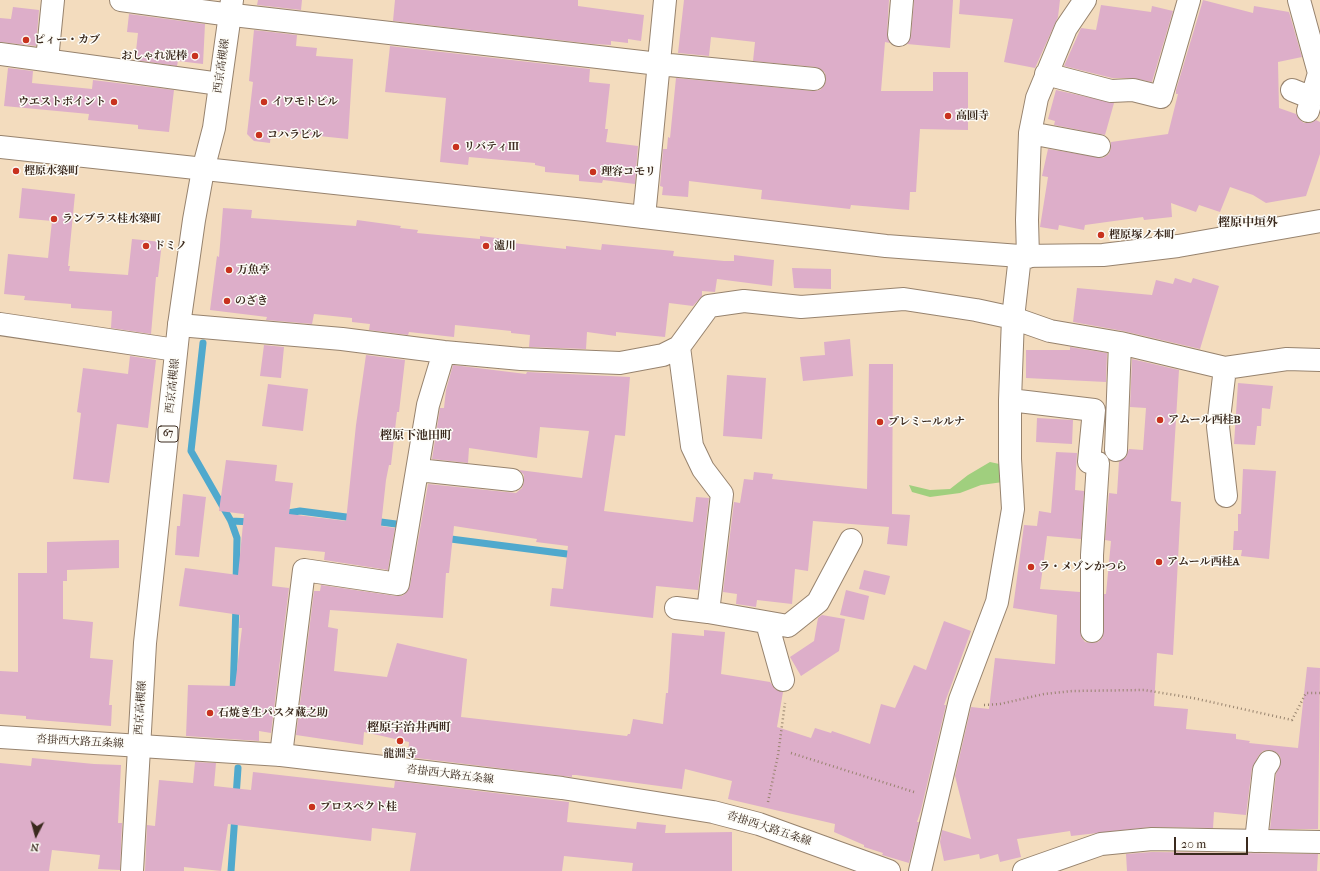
<!DOCTYPE html>
<meta charset="utf-8">
<style>
body{margin:0}
#map{position:relative;width:1320px;height:871px;overflow:hidden;background:#f3dcbe;font-family:"IM FELL French Canon",serif}
canvas{display:block}
.north{position:absolute;left:16px;top:815px;width:40px;height:40px;-webkit-text-stroke:3px #fdfcf7;paint-order:stroke;rotate:186deg;font-size:11px;font-weight:700;line-height:16px;text-align:center;color:#3b2a1e}
.north::after{content:'';display:block;margin:auto;width:14px;height:18px;background:#3b2a1e;clip-path:polygon(50% 0,100% 100%,50% 72%,0 100%)}
.scale{position:absolute;left:1174px;top:837px;width:74px;height:18px;box-sizing:border-box;border:2px solid #3b2a1e;border-top:0;padding-left:5px;font-size:12px;line-height:14px;white-space:nowrap;color:#3b2a1e;-webkit-text-stroke:3px #fdfcf7;paint-order:stroke}
</style>
<div id="map">
<canvas width="1320" height="871"></canvas>
<div class="north">N</div>
<div class="scale">20 m</div>
</div>
<script>
const ctx = document.querySelector('canvas').getContext('2d');
ctx.lineJoin = 'round';
function paint(path, color) {
  ctx.fillStyle = color;
  ctx.fill(path, 'evenodd');
}
function poly(rows) {
  const path = new Path2D();
  for (const r of rows) {
    path.moveTo(r[0], r[1]);
    for (let i = 2; i < r.length; i += 2) path.lineTo(r[i], r[i + 1]);
  }
  return path;
}
function stroke(path, color, width, dash) {
  ctx.strokeStyle = color;
  ctx.lineWidth = width;
  ctx.lineCap = dash ? 'butt' : 'round';
  ctx.setLineDash(dash || []);
  ctx.stroke(path);
}
function drawText(font, color, halo, rows, align = 'center') {
  ctx.font = font + ' "IM FELL French Canon","Noto Serif JP",serif';
  ctx.lineWidth = 3;
  ctx.setLineDash([]);
  ctx.textBaseline = 'middle';
  ctx.strokeStyle = halo;
  ctx.fillStyle = color;
  for (const [text, x, y, turn = 0] of rows) {
    ctx.save();
    ctx.translate(x, y);
    ctx.rotate((+turn || 0) * Math.PI / 180);
    ctx.textAlign = isNaN(turn) ? turn : align;
    if (halo) ctx.strokeText(text, 0, 0);
    ctx.fillText(text, 0, 0);
    ctx.restore();
  }
}
paint(poly([
 [990,462,1004,465,1003,482,981,485,960,493,930,497,912,492,909,485,930,490,950,489,968,475]
]), '#a0cf7e');
stroke(poly([
 [203,343,191,451,231,521,237,538,236,584],
 [281,519,288,513,300,511,354,518],
 [231,521,252,522],
 [373,521,396,524],
 [443,538,575,555],
 [233,694,236,605],
 [236,797,238,768],
 [231,871,235,815]
]), '#50a9cd', 7);
paint(poly([
 [258,0,302,0,301,10,257,5],
 [395,0,578,0,578,6,644,15,641,41,628,39,628,43,611,41,611,45,593,44,393,21],
 [684,0,889,0,887,34,890,43,885,42,881,91,933,91,933,72,968,72,968,130,920,129,916,192,910,192,909,210,851,205,850,209,761,199,762,190,689,181,688,197,662,195,663,187,660,186,663,149,667,149,668,137,670,138,676,78,813,91,820,90,824,86,826,81,825,73,821,69,816,67,753,61,755,42,711,37,709,56,678,53],
 [914,0,953,0,950,48,907,44,911,36],
 [960,0,1060,0,1058,17,1035,68,1004,62,1013,19,959,14],
 [1203,0,1253,13,1254,6,1289,12,1302,57,1278,62,1279,108,1296,114,1299,119,1304,123,1311,123,1316,120,1320,122,1320,154,1306,196,1266,203,1253,195,1230,187,1220,212,1199,205,1196,212,1171,203,1172,217,1144,220,1143,217,1085,225,1084,230,1059,225,1058,230,1040,227,1048,177,1042,176,1048,149,1103,158,1109,154,1111,148,1111,142,1168,134,1178,94,1176,94,1176,90],
 [1101,5,1151,12,1152,6,1173,11,1152,82,1133,78,1112,78,1064,66,1081,28,1096,30],
 [13,7,39,10,36,46,0,42,0,18,11,19],
 [129,14,205,24,203,64,178,61,177,66,135,60,138,33,127,32],
 [254,30,297,35,296,46,317,48,316,56,353,59,348,139,271,131,270,143,254,141,247,134,253,82,249,81],
 [390,46,590,69,589,82,610,84,605,129,608,129,606,142,638,146,635,184,603,180,602,183,579,181,579,175,545,172,545,167,535,165,535,163,469,157,468,165,440,162,446,98,385,92],
 [8,68,33,71,32,83,92,89,93,80,174,90,169,132,138,129,138,125,88,120,89,114,4,106],
 [1056,90,1114,103,1105,135,1054,125,1055,121,1048,119],
 [22,188,75,194,68,266,70,266,69,271,128,275,132,239,162,242,158,277,156,277,151,334,111,328,112,311,71,308,71,304,24,300,25,296,4,294,8,254,48,258,52,221,19,218],
 [223,208,252,210,251,218,356,226,357,220,401,226,400,228,418,230,417,233,480,239,480,236,505,239,504,242,566,249,566,246,601,250,602,244,674,251,673,256,724,261,734,261,734,255,774,260,772,286,717,279,715,292,702,291,702,296,693,306,669,303,665,337,616,332,616,336,587,332,586,349,529,347,530,335,511,333,511,331,455,325,454,337,409,332,408,335,369,330,370,324,352,322,352,318,314,314,312,324,266,320,267,317,210,310,217,256,219,257],
 [792,268,831,269,831,289,794,288],
 [1175,278,1191,283,1193,278,1219,286,1200,349,1123,331,1073,322,1077,288,1152,295,1156,280,1173,284],
 [850,339,853,376,803,381,800,357,825,355,824,342],
 [264,345,284,347,281,378,260,376],
 [1070,347,1107,353,1106,382,1026,378,1026,350,1070,350],
 [366,355,405,360,399,412,397,412,391,465,389,465,386,480,381,526,395,528,388,570,324,560,325,552,275,547,272,586,289,588,271,733,259,731,259,741,186,736,188,685,235,686,242,628,239,628,240,615,179,606,185,568,238,575,244,514,219,511,226,460,277,465,275,481,293,483,289,514,346,521,356,425],
 [130,356,156,360,148,428,117,424,109,483,73,479,81,413,77,412,83,368,128,374],
 [1132,359,1179,370,1171,501,1181,502,1173,655,1157,653,1154,706,1188,709,1186,729,1236,734,1236,739,1250,741,1249,743,1298,748,1307,667,1320,668,1318,829,1270,829,1276,774,1281,762,1280,756,1276,752,1269,750,1263,751,1259,755,1252,768,1246,815,1214,812,1213,828,1151,827,1071,836,1070,831,1017,839,1021,857,1000,862,998,854,980,859,979,854,944,861,940,842,942,830,971,839,955,776,971,707,989,709,995,658,1055,664,1057,615,1013,608,1024,525,1037,526,1039,511,1051,513,1056,452,1077,453,1075,490,1084,491,1081,539,1047,536,1040,589,1080,592,1081,637,1085,642,1092,643,1098,642,1103,637,1104,594,1106,594,1111,541,1105,540,1109,493,1117,494,1119,462,1126,457,1129,449,1143,450,1146,408,1130,407],
 [869,364,893,364,892,514,910,515,907,546,887,544,889,527,813,521,808,571,795,569,792,604,757,600,756,607,736,604,737,594,723,592,734,502,740,503,744,479,753,480,754,472,773,474,772,479,867,489],
 [453,365,526,374,527,372,630,377,625,436,615,435,604,511,693,522,696,497,709,498,698,590,656,586,653,618,550,606,552,588,563,589,568,546,536,542,537,539,454,526,449,573,446,573,443,618,330,610,328,627,338,629,334,671,387,677,397,643,467,659,461,717,627,736,628,734,630,734,633,719,663,724,666,693,668,693,672,633,704,636,704,630,725,632,721,674,770,682,775,689,783,692,777,727,811,738,815,728,831,733,832,731,870,744,881,704,895,708,914,665,926,670,944,621,971,631,944,705,946,705,921,810,917,822,919,822,909,863,882,855,883,853,864,847,864,845,834,832,835,824,728,799,732,781,685,769,682,789,576,775,572,775,572,777,408,757,409,742,364,732,363,745,296,735,314,591,320,591,321,585,396,596,402,596,407,592,410,586,428,484,516,493,522,488,524,482,524,475,519,470,582,478,589,431,540,427,537,458,469,448,468,463,432,459,440,408,444,408,446,390],
 [727,375,766,378,762,439,723,436],
 [1238,383,1273,386,1270,409,1262,408,1261,426,1257,426,1255,445,1234,444],
 [268,384,308,389,303,431,262,426],
 [1037,418,1073,420,1072,444,1036,442],
 [1243,469,1276,471,1269,559,1241,556,1242,550,1233,550,1234,531,1238,531,1238,514,1241,514],
 [183,494,206,497,199,557,175,555,177,526,180,526],
 [119,540,119,568,67,570,67,581,63,581,63,619,93,622,90,658,113,660,109,705,112,705,111,726,26,719,26,716,0,714,0,671,18,672,18,573,47,573,47,542],
 [864,570,890,576,885,595,859,589],
 [846,590,869,596,864,620,840,615],
 [822,615,845,619,839,651,801,676,790,657,814,641,818,618],
 [32,758,94,764,121,765,118,823,122,823,120,870,98,869,100,855,52,850,49,871,0,871,0,763,31,766],
 [195,762,216,763,214,786,251,790,253,772,394,788,395,781,405,782,569,802,567,822,636,829,637,822,666,825,665,833,732,832,732,871,632,871,633,863,564,856,562,871,410,871,416,833,372,828,371,841,228,824,221,871,184,867,184,871,145,871,147,825,155,826,159,780,193,783],
 [1152,852,1318,854,1317,871,1127,871,1126,854]
]), '#ddaec9');
const street = poly([
 [121,0,216,13,659,64,814,79],
 [1299,0,1319,73,1308,111],
 [899,35,902,0],
 [0,54,220,84],
 [47,60,53,0],
 [1046,74,1111,91,1133,90,1161,97,1189,0],
 [1292,90,1312,98],
 [1030,133,1099,146],
 [644,217,665,0],
 [1028,257,1027,220,1030,133,1037,98,1066,28,1085,0],
 [0,324,176,350],
 [179,325,342,339,444,352,521,359,620,363,663,355,679,347,709,306,744,301,801,307,904,299,976,310,1013,318,1050,331,1120,343,1225,368,1287,359,1320,360],
 [679,347,692,446,703,469,722,494,708,612,788,626,818,602,851,540],
 [1225,368,1218,427,1226,496],
 [1010,400,1094,410,1089,462,1098,463,1092,555,1092,631],
 [1116,450,1120,343],
 [418,470,512,480],
 [676,608,708,612],
 [767,623,783,680],
 [281,755,304,570,398,584,428,405,444,352],
 [1256,841,1264,770,1269,762],
 [920,871,960,700,997,602,1013,509,1010,459,1010,400,1013,318,1020,256]
]);
const secondary = poly([
 [0,147,585,210,886,246,1020,256,1103,255,1178,246,1320,221],
 [0,737,281,755,562,788,713,812,759,824,889,871],
 [1024,871,1101,844,1152,839,1320,842]
]);
const primary = poly([
 [132,871,145,643,179,325,194,220,203,170,214,128,232,0]
]);
stroke(street, '#97836e', 24);
stroke(secondary, '#97836e', 24);
stroke(primary, '#97836e', 24);
stroke(poly([
 [984,705,1000,704,1044,694,1072,691,1144,690,1193,698,1292,720,1306,693,1320,693],
 [791,753,914,792],
 [768,802,778,755,785,703]
]), '#97836e', 2.5, [1, 3]);
stroke(street, '#fff', 22);
stroke(secondary, '#fff', 22);
stroke(primary, '#fff', 22);
for (const [x, y, r, color] of [
 [26,40,4,"#c8321e"],
 [195,56,4,"#c8321e"],
 [114,102,4,"#c8321e"],
 [264,102,4,"#c8321e"],
 [948,116,4,"#c8321e"],
 [259,135,4,"#c8321e"],
 [456,147,4,"#c8321e"],
 [16,171,4,"#c8321e"],
 [593,172,4,"#c8321e"],
 [54,219,4,"#c8321e"],
 [1101,235,4,"#c8321e"],
 [146,246,4,"#c8321e"],
 [486,246,4,"#c8321e"],
 [229,270,4,"#c8321e"],
 [227,301,4,"#c8321e"],
 [1160,420,4,"#c8321e"],
 [880,422,4,"#c8321e"],
 [1159,562,4,"#c8321e"],
 [1031,567,4,"#c8321e"],
 [210,713,4,"#c8321e"],
 [400,741,4,"#c8321e"],
 [312,807,4,"#c8321e"]
]) {
  const dot = new Path2D();
  dot.arc(x, y, r, 0, 2 * Math.PI);
  ctx.fillStyle = color;
  ctx.fill(dot);
  stroke(dot, '#fdfcf7', 1.5);
}
for (const [x, y, w] of [
 [168,434,20]
]) {
  const box = new Path2D();
  box.roundRect(x - w / 2, y - 8, w, 16, 3);
  ctx.fillStyle = '#fdfcf7';
  ctx.fill(box);
  stroke(box, '#3b2a1e', 1);
}
drawText('bold 10px', '#3b2a1e', null, [
 ["67",168,434]
]);
drawText('bold 11px', '#3b2a1e', '#fdfcf7', [
 ["ピィー・カブ",34,40],
 ["おしゃれ泥棒",187,56,"right"],
 ["ウエストポイント",106,102,"right"],
 ["イワモトビル",272,102],
 ["高圓寺",956,116],
 ["コハラビル",267,135],
 ["リバティⅢ",464,147],
 ["樫原水築町",24,171],
 ["理容コモリ",601,172],
 ["ランブラス桂水築町",62,219],
 ["樫原塚ノ本町",1109,235],
 ["ドミノ",154,246],
 ["瀘川",494,246],
 ["万魚亭",237,270],
 ["のざき",235,301],
 ["アムール西桂B",1168,420],
 ["プレミールルナ",888,422],
 ["アムール西桂A",1167,562],
 ["ラ・メゾンかつら",1039,567],
 ["石焼き生パスタ蔵之助",218,713],
 ["龍淵寺",400,754,"center"],
 ["プロスペクト桂",320,807]
], 'left');
drawText('11px', '#3b2a1e', '#fdfcf7', [
 ["西京高槻線",222,66,-82],
 ["西京高槻線",173,386,-84],
 ["西京高槻線",141,708,-86],
 ["沓掛西大路五条線",80,742,3],
 ["沓掛西大路五条線",450,775,7],
 ["沓掛西大路五条線",769,829,18]
]);
drawText('bold 12px', '#3b2a1e', '#fdfcf7', [
 ["樫原中垣外",1248,223],
 ["樫原下池田町",416,436],
 ["樫原宇治井西町",409,728]
]);
</script>
